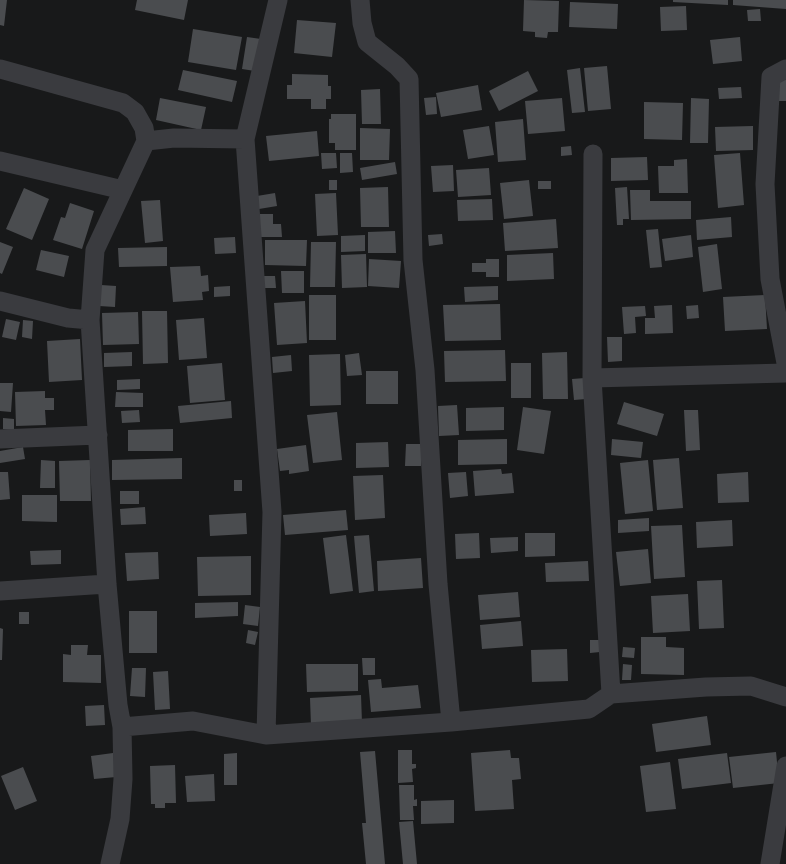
<!DOCTYPE html>
<style>
body{margin:0}
canvas{display:block;background:#18191a}
</style>
<canvas width="786" height="864"></canvas>
<script>
const ctx = document.querySelector('canvas').getContext('2d');
ctx.lineJoin = 'round';
function paint(path, color) {
  ctx.fillStyle = color;
  ctx.fill(path, 'evenodd');
}
function poly(rows) {
  const path = new Path2D();
  for (const r of rows) {
    path.moveTo(r[0], r[1]);
    for (let i = 2; i < r.length; i += 2) path.lineTo(r[i], r[i + 1]);
  }
  return path;
}
function stroke(path, color, width, dash) {
  ctx.strokeStyle = color;
  ctx.lineWidth = width;
  ctx.lineCap = dash ? 'butt' : 'round';
  ctx.setLineDash(dash || []);
  ctx.stroke(path);
}
paint(poly([
 [0,0,7,0,4,26,0,25],
 [137,0,188,0,184,20,135,10],
 [524,0,559,1,558,32,548,32,547,38,535,37,535,32,523,31],
 [673,0,728,0,728,5,673,2],
 [733,0,786,0,786,9,733,5],
 [570,2,618,4,617,29,569,27],
 [686,6,687,30,661,31,660,7],
 [760,9,761,21,748,21,747,10],
 [297,20,336,23,332,57,294,53],
 [193,29,242,37,236,70,188,62],
 [247,37,261,39,255,71,242,69],
 [740,37,742,61,713,64,710,40],
 [607,66,611,109,588,111,584,68],
 [580,68,585,112,572,113,567,70],
 [183,70,237,81,232,102,178,90],
 [528,71,538,91,499,111,489,91],
 [292,74,328,75,328,86,331,86,331,99,326,99,326,109,311,109,311,99,287,99,287,85,292,85],
 [779,80,786,80,786,101,779,101],
 [478,85,482,110,441,117,436,93],
 [741,87,742,98,719,99,718,88],
 [380,89,381,124,362,124,361,90],
 [436,97,437,114,426,115,424,98],
 [160,98,206,107,201,130,156,120],
 [562,98,565,131,528,134,525,101],
 [691,98,709,99,708,143,690,143],
 [644,102,683,103,682,140,644,139],
 [331,114,356,114,356,150,335,150,335,143,329,143,329,119,331,119],
 [523,119,526,160,498,162,495,122],
 [489,126,494,155,468,159,463,130],
 [753,126,753,150,716,151,715,127],
 [360,128,390,129,389,160,360,160],
 [317,131,319,156,269,161,266,136],
 [571,146,572,155,561,156,561,147],
 [321,153,336,153,337,168,322,169],
 [340,153,352,153,353,172,340,173],
 [740,153,744,205,718,208,714,155],
 [647,157,648,180,611,181,611,158],
 [687,159,688,193,659,193,658,166,674,166,674,160],
 [395,162,397,174,362,180,360,168],
 [453,165,454,191,433,192,431,166],
 [489,168,491,195,458,197,456,170],
 [329,180,337,180,337,190,329,190],
 [529,180,533,216,504,219,500,183],
 [538,181,551,181,551,189,538,189],
 [388,187,389,227,361,227,360,188],
 [627,187,629,219,623,219,623,225,617,225,615,188],
 [24,188,49,199,32,240,6,229],
 [630,190,650,190,650,201,691,201,691,219,631,220],
 [275,193,277,206,259,209,257,196],
 [336,193,338,235,317,236,315,194],
 [492,199,493,220,458,221,457,200],
 [160,200,163,241,145,243,141,201],
 [70,203,94,211,82,249,53,240,61,217,65,218],
 [259,214,273,214,273,224,281,224,282,237,259,237],
 [731,217,732,237,697,240,696,220],
 [556,219,558,248,505,251,503,223],
 [658,229,662,267,650,268,646,230],
 [395,231,396,253,368,253,368,232],
 [442,234,443,244,429,246,428,235],
 [365,235,365,251,341,252,341,236],
 [691,235,693,257,665,261,662,239],
 [235,237,236,253,215,254,214,238],
 [265,240,307,240,306,266,265,265],
 [0,242,13,247,2,274,0,273],
 [311,242,336,242,335,287,310,287],
 [717,244,722,289,703,292,698,247],
 [167,247,167,266,119,267,118,248],
 [41,250,69,256,64,277,36,270],
 [553,253,554,279,507,281,507,255],
 [366,254,367,287,342,288,341,255],
 [369,259,401,261,399,288,368,286],
 [486,259,499,259,499,277,486,277,486,272,472,272,472,263,486,263],
 [200,266,201,276,208,275,209,291,202,292,203,300,173,302,170,267],
 [281,271,304,271,304,293,282,293],
 [263,276,275,276,276,288,263,288],
 [101,285,116,286,115,307,99,306],
 [230,286,230,296,214,297,214,287],
 [498,286,498,300,465,302,464,287],
 [309,295,336,295,336,340,309,340],
 [765,295,767,329,725,331,723,297],
 [305,301,307,343,277,345,274,303],
 [500,304,501,340,445,341,443,305],
 [672,305,673,333,645,334,645,318,655,318,654,306],
 [698,305,699,318,687,319,686,306],
 [645,306,646,316,635,317,636,333,624,334,622,307],
 [142,311,167,311,168,363,143,364],
 [138,312,139,344,103,345,102,313],
 [204,318,207,358,179,360,176,320],
 [6,319,20,322,16,340,2,337],
 [23,320,33,321,32,339,22,337],
 [607,337,622,337,622,361,608,362],
 [80,339,82,380,49,382,47,341],
 [505,350,506,381,445,382,444,351],
 [132,352,132,366,104,367,104,353],
 [567,352,568,399,543,399,542,353],
 [359,353,362,375,347,376,345,355],
 [340,354,341,405,310,406,309,355],
 [291,355,292,371,273,373,272,357],
 [222,363,225,400,190,403,187,366],
 [511,363,531,363,531,398,511,398],
 [366,371,398,371,398,404,366,404],
 [585,378,586,399,574,400,572,379],
 [140,379,140,389,117,390,117,380],
 [0,383,13,383,11,412,0,411],
 [45,391,45,398,54,398,54,410,45,410,46,425,16,426,15,392],
 [116,392,143,393,143,407,115,407],
 [231,401,232,418,180,423,178,406],
 [624,402,664,414,657,436,617,424],
 [457,405,459,435,439,436,438,406],
 [504,407,504,430,466,431,466,408],
 [523,407,551,411,544,454,517,450],
 [139,410,140,422,122,423,121,411],
 [684,410,698,410,700,450,686,451],
 [337,412,342,460,313,463,307,415],
 [3,418,14,419,14,430,3,429],
 [173,429,173,451,128,451,128,430],
 [507,439,507,464,458,465,458,440],
 [612,439,643,442,641,458,611,455],
 [388,442,389,467,356,468,356,443],
 [406,444,422,444,421,466,405,466],
 [306,445,309,471,289,474,289,470,280,471,277,449],
 [23,447,25,459,0,463,0,451],
 [182,458,182,479,112,480,112,460],
 [679,458,683,508,657,510,653,460],
 [41,460,55,461,55,488,40,488],
 [90,460,91,501,60,501,59,461],
 [648,460,653,511,625,514,620,463],
 [501,469,502,474,512,473,514,493,475,496,473,471],
 [0,472,8,472,10,499,0,500],
 [466,472,468,496,450,498,448,473],
 [748,472,749,502,718,503,717,474],
 [383,475,385,518,355,520,353,476],
 [234,480,242,480,242,491,234,491],
 [120,491,139,491,139,504,120,504],
 [22,495,57,495,57,522,22,521],
 [145,507,146,524,121,525,120,509],
 [346,510,348,530,285,535,283,515],
 [246,513,247,534,210,536,209,515],
 [649,518,649,531,618,533,618,520],
 [732,520,733,546,697,548,696,522],
 [682,525,685,577,654,579,651,526],
 [479,533,480,558,456,559,455,534],
 [525,533,555,533,555,556,525,557],
 [346,535,353,591,330,594,323,538],
 [369,535,374,591,359,593,354,536],
 [518,537,518,551,491,553,490,538],
 [648,549,651,583,620,586,616,552],
 [61,550,61,564,31,565,30,551],
 [158,552,159,579,127,581,125,553],
 [251,556,251,595,198,596,197,557],
 [421,558,423,588,378,591,377,561],
 [588,561,589,581,546,582,545,563],
 [722,580,724,628,699,629,697,581],
 [518,592,520,617,480,620,478,595],
 [688,594,690,631,653,633,651,596],
 [238,602,238,616,195,618,195,603],
 [245,605,260,607,258,626,243,624],
 [129,611,157,611,157,653,129,653],
 [19,612,29,612,29,624,19,624],
 [521,621,523,646,482,649,480,625],
 [0,628,3,629,2,660,0,660],
 [248,630,258,632,255,645,246,643],
 [641,637,666,637,666,647,684,648,684,675,641,674],
 [590,640,600,640,600,652,590,653],
 [71,645,88,645,87,655,101,655,101,683,63,682,63,654,71,655],
 [623,647,635,648,634,658,622,657],
 [567,649,568,681,532,682,531,650],
 [362,658,375,658,375,675,363,675],
 [306,664,358,664,358,691,307,692],
 [623,664,632,665,631,680,622,680],
 [132,668,146,668,145,697,130,696],
 [168,671,170,709,155,710,153,672],
 [381,679,382,688,418,685,421,708,371,712,368,680],
 [361,695,362,723,311,726,310,698],
 [104,705,105,725,86,726,85,706],
 [707,716,711,745,656,752,652,724],
 [398,750,412,750,412,764,416,764,416,768,412,769,413,782,398,783],
 [510,750,511,758,519,758,521,779,512,780,514,809,475,811,471,753],
 [375,751,385,864,366,864,362,823,366,823,360,752],
 [776,752,779,783,733,788,729,757],
 [113,753,116,777,94,779,91,756],
 [237,753,237,785,224,785,224,754],
 [727,753,731,783,682,789,678,759],
 [670,762,676,809,646,812,640,766],
 [175,765,176,803,165,803,165,808,155,808,155,804,151,804,150,766],
 [23,767,37,801,15,810,1,776],
 [214,774,215,801,187,802,185,776],
 [399,785,414,785,414,800,417,799,417,806,413,806,414,820,400,820],
 [454,800,454,823,421,824,421,801],
 [413,821,417,864,403,864,399,822]
]), '#4a4c4f');
stroke(poly([
 [360,0,362,23,367,42,397,66,409,79,413,260,425,370,438,584,451,722],
 [0,69,123,103,135,112,144,128,146,141,174,138,245,139],
 [786,69,771,77,765,184,770,279,786,363],
 [593,154,592,378,611,694],
 [0,161,123,190],
 [0,301,68,318,90,320],
 [592,378,786,373],
 [0,439,98,435],
 [0,591,107,584],
 [122,727,193,721,266,735,451,722,589,709,611,694,706,687,751,686,786,697],
 [266,735,272,512,245,139,278,0],
 [110,864,120,819,123,779,122,727,118,705,107,584,90,320,95,250,146,141],
 [770,864,786,766]
]), '#3a3b3f', 19);
</script>
